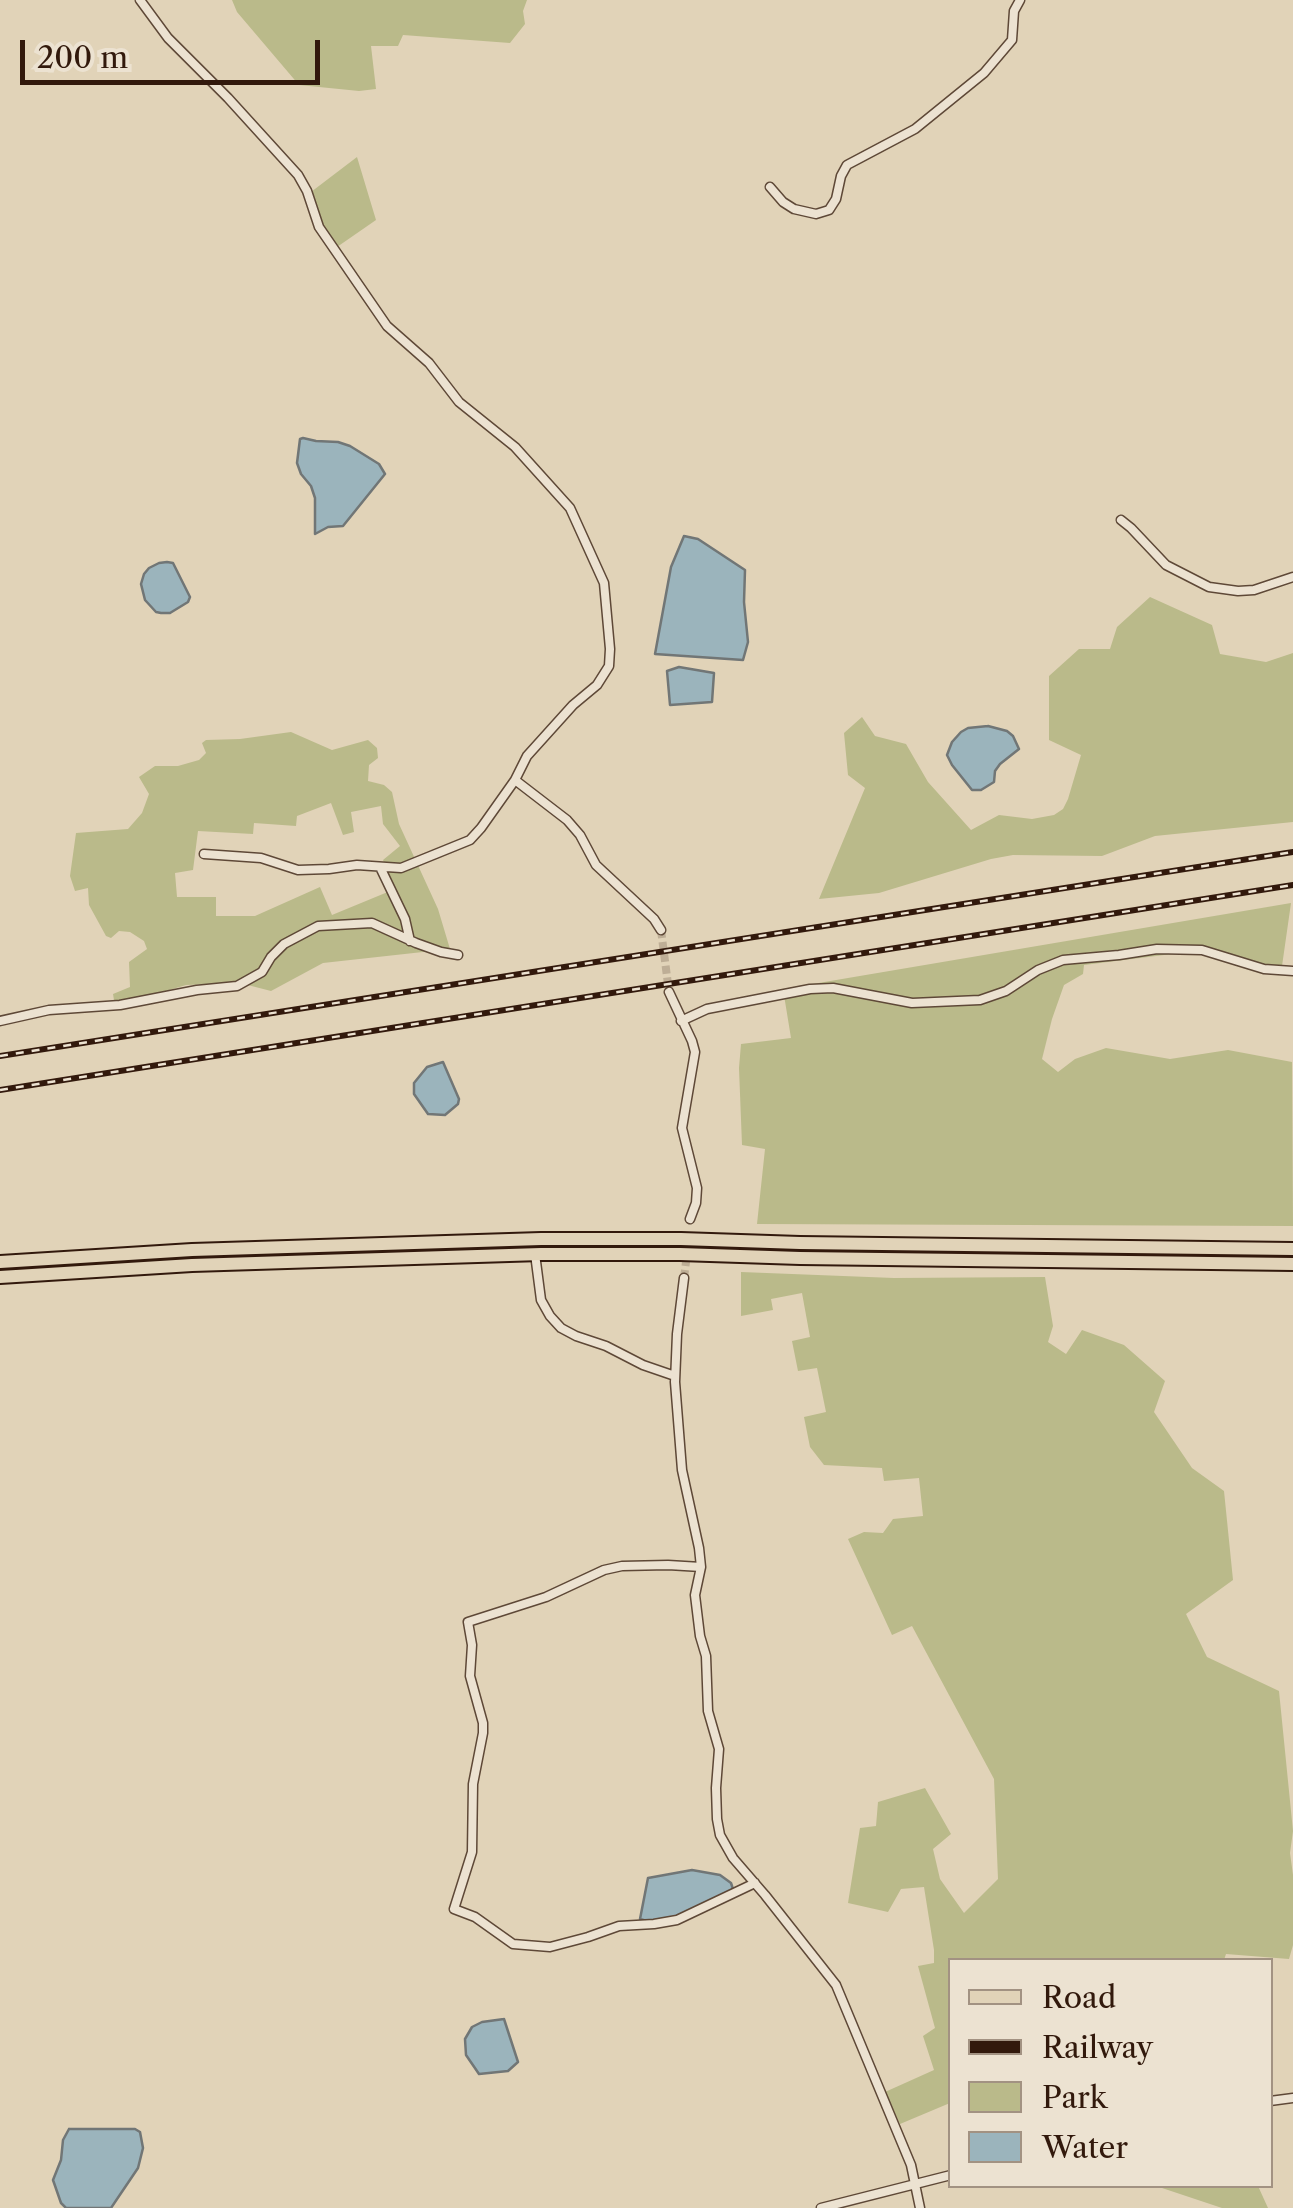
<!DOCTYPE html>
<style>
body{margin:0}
#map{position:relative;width:1293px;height:2208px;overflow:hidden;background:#e1d3b8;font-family:"Libre Caslon Text",serif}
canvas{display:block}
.legend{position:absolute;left:948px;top:1958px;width:325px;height:230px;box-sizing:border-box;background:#ece2d1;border:2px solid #a29282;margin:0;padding:12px 18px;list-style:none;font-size:30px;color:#32190c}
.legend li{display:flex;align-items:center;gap:20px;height:50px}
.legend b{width:50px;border:2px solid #a29282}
.scale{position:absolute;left:20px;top:40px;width:300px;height:45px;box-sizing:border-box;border:5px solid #32190c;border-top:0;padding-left:12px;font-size:30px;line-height:35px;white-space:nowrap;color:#32190c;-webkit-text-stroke:8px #ece2d1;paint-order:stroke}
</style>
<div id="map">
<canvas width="1293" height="2208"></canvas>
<ul class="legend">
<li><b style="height:12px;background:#e1d3b8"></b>Road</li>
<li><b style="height:12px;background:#32190c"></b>Railway</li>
<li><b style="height:28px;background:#baba8a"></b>Park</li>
<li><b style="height:28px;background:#9bb4bc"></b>Water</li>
</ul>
<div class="scale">200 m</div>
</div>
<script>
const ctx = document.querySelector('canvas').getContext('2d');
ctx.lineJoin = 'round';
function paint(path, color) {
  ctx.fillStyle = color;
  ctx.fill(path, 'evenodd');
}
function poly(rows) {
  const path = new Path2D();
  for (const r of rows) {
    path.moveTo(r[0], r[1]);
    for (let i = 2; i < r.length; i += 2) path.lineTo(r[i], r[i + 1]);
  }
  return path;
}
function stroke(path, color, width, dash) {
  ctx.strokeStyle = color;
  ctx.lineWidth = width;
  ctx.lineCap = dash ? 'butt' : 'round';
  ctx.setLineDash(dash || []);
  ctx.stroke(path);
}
paint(poly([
 [232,0,527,0,523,11,525,24,510,43,403,35,398,46,371,46,376,89,359,91,299,85,237,12],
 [357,157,376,220,337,247,317,216,311,192],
 [1150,597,1212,625,1220,654,1266,662,1293,653,1293,822,1155,836,1102,856,1013,855,991,859,879,893,819,899,865,788,848,775,844,733,862,717,875,736,906,744,928,782,971,830,999,815,1032,819,1054,815,1063,809,1068,799,1081,755,1049,740,1049,676,1079,649,1110,649,1117,627],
 [291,732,332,750,368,740,377,748,378,758,369,765,368,781,384,785,392,792,399,824,438,909,450,949,323,963,271,991,240,983,186,985,136,1000,114,1000,113,994,130,987,129,962,147,949,144,941,130,932,119,931,111,938,106,936,89,905,88,888,75,891,70,876,76,833,128,829,142,813,149,794,139,777,155,766,178,766,199,760,206,753,202,743,206,740,240,739],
 [331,803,343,835,354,832,351,812,381,806,383,824,400,846,383,860,395,889,332,915,320,887,255,916,216,916,216,897,177,897,175,873,193,870,198,831,253,834,254,823,296,826,297,816],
 [1291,903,1281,973,1259,971,1208,955,1188,952,1084,965,1083,974,1064,985,1052,1019,1042,1059,1058,1072,1075,1059,1106,1048,1170,1059,1228,1050,1292,1062,1293,1226,757,1224,765,1149,742,1145,739,1068,741,1044,791,1038,783,989],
 [741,1272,894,1278,1045,1277,1053,1326,1048,1342,1066,1354,1082,1330,1124,1345,1165,1381,1154,1412,1192,1468,1224,1491,1233,1580,1186,1614,1207,1657,1279,1691,1293,1831,1290,1853,1293,1875,1293,1945,1289,1959,1226,1954,1224,1960,951,1960,950,2103,900,2124,885,2092,934,2070,923,2036,935,2028,918,1966,934,1963,934,1950,924,1887,901,1889,888,1912,848,1903,860,1828,876,1826,878,1802,925,1788,951,1834,933,1849,940,1879,964,1913,998,1879,994,1779,912,1626,892,1635,848,1539,864,1532,883,1533,893,1519,923,1516,919,1478,884,1481,882,1468,824,1465,810,1447,804,1417,826,1412,817,1368,798,1371,792,1341,810,1337,802,1293,771,1299,773,1310,741,1316],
 [1156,2186,1258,2186,1268,2208,1222,2208]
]), '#baba8a');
const water = poly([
 [303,438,316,441,338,442,350,446,379,464,385,474,343,526,328,527,315,534,315,498,311,486,301,474,297,463,300,439,303,438],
 [684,536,698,539,745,570,744,602,748,642,743,660,655,654,671,567,684,536],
 [167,562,173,563,190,597,188,602,170,613,161,613,156,612,145,600,141,584,144,574,149,568,159,563,167,562],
 [679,667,714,673,712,702,670,705,667,671,679,667],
 [988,726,1007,731,1013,736,1019,749,1000,764,995,771,994,782,981,790,972,790,952,765,947,755,952,742,961,732,968,728,988,726],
 [443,1062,459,1099,458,1104,445,1115,428,1114,414,1094,414,1083,427,1067,443,1062],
 [692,1870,720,1875,731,1883,733,1889,680,1916,658,1921,647,1921,640,1919,648,1878,692,1870],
 [504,2019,518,2062,508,2071,479,2074,466,2055,465,2039,472,2027,482,2022,504,2019],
 [69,2129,135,2129,140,2132,143,2148,138,2168,111,2208,66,2208,61,2203,53,2180,61,2160,63,2140,69,2129]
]);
paint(water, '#9bb4bc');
stroke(water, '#717676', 2.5);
stroke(poly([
 [661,930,669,992],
 [684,1278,687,1254]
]), '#beae96', 8, [8, 4]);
const minor = poly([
 [140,0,168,38,228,98,298,175,307,191,319,227,387,326,429,363,459,402,515,447,570,508,604,583,610,649,609,666,597,685,573,705,527,756,515,780,567,820,580,835,596,865,654,919,661,930],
 [770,187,783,202,794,209,816,214,829,210,836,199,841,176,847,165,915,129,984,73,1012,40,1014,11,1020,0],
 [1121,520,1131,528,1166,565,1209,587,1238,591,1254,590,1293,577],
 [204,854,261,858,298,870,329,869,357,865,401,868,470,840,481,828,515,780],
 [380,867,405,919,410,941],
 [669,992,692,1041,695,1052,682,1128,697,1188,696,1203,690,1219],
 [0,1021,49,1010,120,1005,197,990,237,986,262,972,271,957,284,944,318,926,372,923,416,943,441,952,458,955],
 [681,1021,707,1009,810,989,833,988,912,1003,980,1000,1006,991,1038,970,1063,960,1119,955,1157,949,1202,950,1264,969,1293,971],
 [535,1254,541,1300,550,1316,561,1328,576,1336,606,1346,643,1365,675,1376],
 [684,1278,677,1334,675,1382,682,1470,699,1548,701,1567,695,1595,700,1636,706,1656,708,1711,719,1749,716,1788,717,1819,720,1835,733,1858,765,1895,836,1985,911,2165,920,2208],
 [701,1567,668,1565,622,1566,604,1570,546,1597,468,1622,472,1645,470,1676,483,1723,483,1733,473,1784,472,1852,454,1909,475,1917,513,1944,550,1947,588,1937,619,1926,654,1924,677,1920,755,1883],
 [1270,2101,1293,2098],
 [821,2208,951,2175]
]);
const primary = poly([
 [0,1262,192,1250,541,1239,681,1239,800,1243,1293,1249],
 [0,1277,192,1265,541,1254,680,1254,800,1258,1293,1264]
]);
stroke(minor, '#5e4837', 11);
stroke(primary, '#32190c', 16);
stroke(minor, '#ece2d1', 8);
stroke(primary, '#e1d3b8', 12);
const rail = poly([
 [0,1056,1293,852],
 [0,1090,1293,885]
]);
stroke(rail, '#32190c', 6);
stroke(rail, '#ece2d1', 2.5, [8]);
</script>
